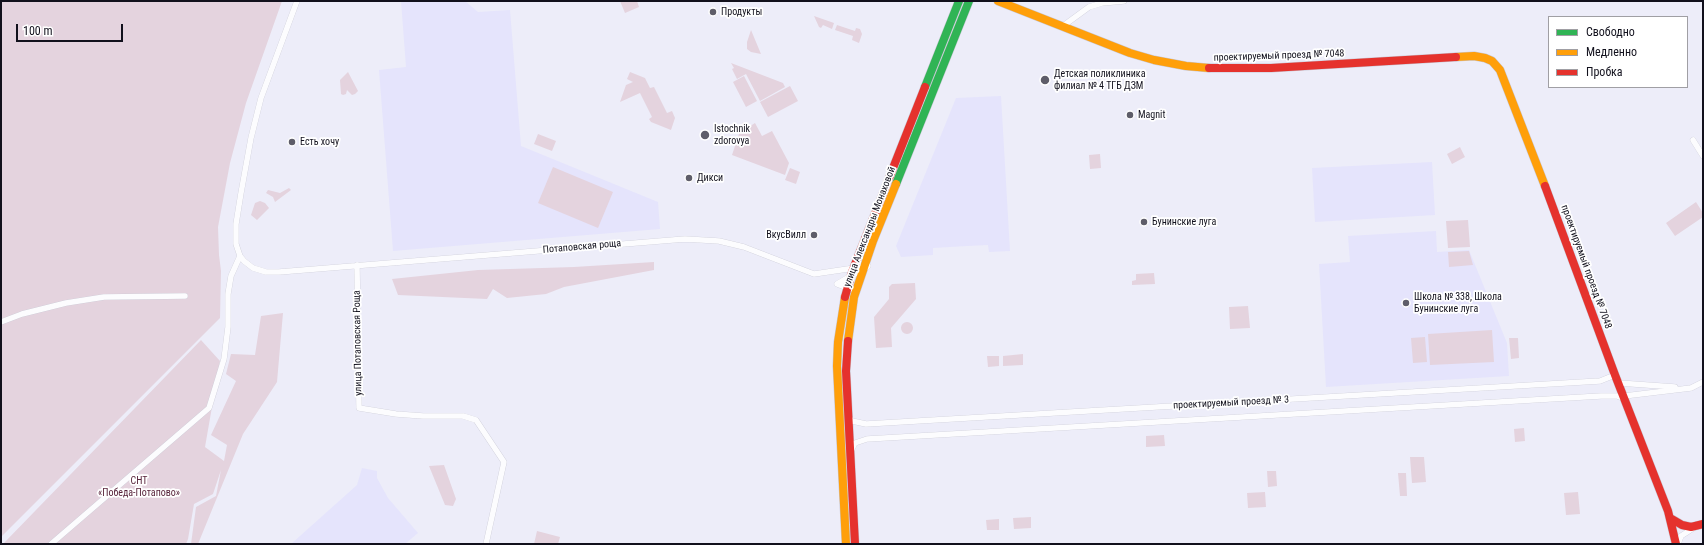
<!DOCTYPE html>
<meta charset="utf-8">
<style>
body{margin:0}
#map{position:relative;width:1704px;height:545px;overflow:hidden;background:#ededf9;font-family:"Roboto Condensed",sans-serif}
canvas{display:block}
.frame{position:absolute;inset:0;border:2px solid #11101c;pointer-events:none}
.legend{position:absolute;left:1548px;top:16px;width:140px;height:72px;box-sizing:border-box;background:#fff;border:1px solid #a09fa4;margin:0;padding:5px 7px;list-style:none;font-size:12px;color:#11101c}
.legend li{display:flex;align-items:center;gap:8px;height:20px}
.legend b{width:20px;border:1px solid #a09fa4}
.scale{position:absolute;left:16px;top:24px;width:107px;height:18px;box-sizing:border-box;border:2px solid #11101c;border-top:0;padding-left:5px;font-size:12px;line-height:14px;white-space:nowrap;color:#11101c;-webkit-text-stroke:3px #fff;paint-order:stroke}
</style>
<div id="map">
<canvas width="1704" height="545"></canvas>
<div class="frame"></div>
<ul class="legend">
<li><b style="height:5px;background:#30b455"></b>Свободно</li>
<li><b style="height:5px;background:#ff9f0a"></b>Медленно</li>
<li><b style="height:5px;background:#e5322d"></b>Пробка</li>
</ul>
<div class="scale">100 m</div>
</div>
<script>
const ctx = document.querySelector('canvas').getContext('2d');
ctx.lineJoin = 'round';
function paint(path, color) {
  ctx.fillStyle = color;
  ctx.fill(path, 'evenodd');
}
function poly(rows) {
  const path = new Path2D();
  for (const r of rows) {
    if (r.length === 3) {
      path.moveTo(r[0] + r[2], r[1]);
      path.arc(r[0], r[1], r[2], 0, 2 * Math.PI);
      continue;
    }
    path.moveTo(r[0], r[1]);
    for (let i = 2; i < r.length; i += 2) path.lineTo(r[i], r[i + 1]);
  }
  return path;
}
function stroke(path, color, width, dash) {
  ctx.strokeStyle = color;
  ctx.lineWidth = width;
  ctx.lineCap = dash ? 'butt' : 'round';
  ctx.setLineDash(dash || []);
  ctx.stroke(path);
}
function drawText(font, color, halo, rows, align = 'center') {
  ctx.font = font + ' "Roboto Condensed",sans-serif';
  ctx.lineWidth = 3.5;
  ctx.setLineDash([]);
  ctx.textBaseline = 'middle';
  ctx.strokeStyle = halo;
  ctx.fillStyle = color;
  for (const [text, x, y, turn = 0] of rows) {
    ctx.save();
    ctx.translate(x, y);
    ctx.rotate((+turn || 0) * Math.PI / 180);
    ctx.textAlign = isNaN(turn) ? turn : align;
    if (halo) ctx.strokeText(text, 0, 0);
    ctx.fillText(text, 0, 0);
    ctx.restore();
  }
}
paint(poly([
 [401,1,465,1,478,12,510,10,521,146,658,202,660,229,393,251,379,70,406,67],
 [1001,96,1010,251,989,252,988,245,967,246,933,248,933,255,901,257,896,246,956,98],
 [1432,162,1435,215,1315,222,1312,168],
 [1436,231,1437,252,1469,250,1507,343,1509,376,1326,387,1319,264,1350,262,1348,236],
 [362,468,377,471,377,478,388,498,418,533,405,544,291,544,357,485]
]), '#e5e4fc');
paint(poly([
 [1,1,282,1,246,103,230,163,218,227,219,255,221,271,220,318,1,537],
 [620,1,637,1,639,7,625,13],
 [814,16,834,23,832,29,823,25,821,28,819,27],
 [837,25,855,31,856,28,860,29,862,34,859,43,852,40,853,36,835,30],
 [751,30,761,54,751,52,747,49,747,42],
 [731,63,783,83,785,87,760,101,746,74,737,79,732,69,734,68],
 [348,72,358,91,355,94,352,95,347,90,346,94,343,95,341,94,340,80],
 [630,72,645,78,650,88,654,87,667,113,672,111,675,118,671,130,651,122,649,119,652,117,640,93,620,102,626,85,633,82,627,79],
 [744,76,757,101,746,107,733,82],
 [790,86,798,101,768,117,760,102],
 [743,122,747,128,755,123,762,136,772,131,789,163,785,175,732,155],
 [538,134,556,141,552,151,534,144],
 [1460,147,1465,157,1452,164,1447,154],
 [1100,154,1101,168,1090,169,1089,155],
 [553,167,613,192,598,228,538,203],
 [790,168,800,172,796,184,785,180],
 [289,188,291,190,275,202,273,197,266,193,268,190,280,193],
 [260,201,265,203,269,208,257,220,251,215,255,203],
 [1696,202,1703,213,1703,217,1675,236,1666,223],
 [1468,220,1470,247,1448,248,1446,221],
 [1469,251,1473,265,1449,267,1448,252],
 [654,262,654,270,564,287,546,294,507,298,493,289,487,299,398,295,392,279,478,270,574,267],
 [1154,273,1155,284,1132,285,1132,281,1136,280,1136,274],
 [915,283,916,299,891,328,892,347,876,348,874,317,889,299,889,287,892,284],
 [1248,306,1250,328,1230,329,1229,307],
 [283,313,277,382,243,434,198,544,191,544,196,507,216,496,221,470,213,494,194,504,188,539,186,544,3,544,201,340,220,361,205,447,224,461,227,445,211,435,236,381,226,374,231,354,255,355,261,316],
 [907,328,6],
 [1492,330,1494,362,1430,365,1428,334],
 [1425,337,1427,362,1413,363,1411,338],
 [1509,338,1518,338,1519,358,1511,359],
 [1023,354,1023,365,1003,366,1003,356],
 [987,356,999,356,999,366,988,367],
 [1524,428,1525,441,1515,442,1514,429],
 [1164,435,1165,446,1146,447,1146,436],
 [1424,457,1426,482,1412,483,1410,457],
 [444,465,456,499,453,506,445,505,429,466],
 [1267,471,1276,471,1277,486,1268,487],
 [1398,473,1406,473,1407,496,1400,496],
 [1265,492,1266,507,1248,508,1247,493],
 [1578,492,1580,514,1566,515,1564,493],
 [1031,517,1031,528,1014,529,1013,518],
 [999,519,999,530,987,530,986,520],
 [537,531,560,537,558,544,534,544]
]), '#e4d3de');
const street = poly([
 [297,1,261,98,251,138,241,193,236,224,236,244,240,256,244,261,253,268,266,272,279,272,685,239,719,241,744,247,814,274,868,266,837,284,850,289],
 [1063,26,1089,7,1102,3,1124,1],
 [1693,140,1703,156],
 [357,265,359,408,396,414,423,416,463,416,476,420,504,462,486,544],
 [1,322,22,314,66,303,104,297,185,296],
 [1619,383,1675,387],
 [1624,396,1691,388,1703,382],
 [848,417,852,421,866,424,1600,381,1615,375],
 [851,451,855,443,867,439,1601,396,1617,396,1625,399],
 [51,544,209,408,224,359,228,327,228,294,231,276,240,256],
 [1678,544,1681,536,1695,527]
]);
const fast = poly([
 [925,87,959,1],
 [896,184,969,1]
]);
const slow = poly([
 [998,1,1130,53,1154,60,1186,66,1209,68],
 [1456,57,1474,56,1485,58,1492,61,1500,70,1545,186],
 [845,297,838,342,837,366,846,544],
 [848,341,854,297,873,241,896,184]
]);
const jam = poly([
 [1209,68,1271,68,1456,57],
 [1545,186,1615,375,1668,511,1676,544],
 [845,297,852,272,925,87],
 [848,341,846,371,855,544],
 [1670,518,1682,525,1691,527,1703,524]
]);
stroke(street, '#c8c8d4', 6);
stroke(fast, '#c8c8d4', 9);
stroke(slow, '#c8c8d4', 9);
stroke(jam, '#c8c8d4', 9);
stroke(street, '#fcfcfe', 5.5);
stroke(fast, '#30b455', 8);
stroke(slow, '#ff9f0a', 8);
stroke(jam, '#e5322d', 8);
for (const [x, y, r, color] of [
 [713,12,4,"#5e5d69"],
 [1045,80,5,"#5e5d69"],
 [1130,115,4,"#5e5d69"],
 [705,135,5,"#5e5d69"],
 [292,142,4,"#5e5d69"],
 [689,178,4,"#5e5d69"],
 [1144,222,4,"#5e5d69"],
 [814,235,4,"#5e5d69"],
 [1406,303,4,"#5e5d69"]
]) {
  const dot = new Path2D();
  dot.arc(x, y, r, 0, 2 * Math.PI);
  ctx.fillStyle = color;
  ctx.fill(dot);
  stroke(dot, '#fff', 1.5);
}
drawText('10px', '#11101c', '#fff', [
 ["Продукты",721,12],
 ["Детская поликлиника",1054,74],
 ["филиал № 4 ТГБ ДЗМ",1054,86],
 ["Magnit",1138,115],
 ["Istochnik",714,129],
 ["zdorovya",714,141],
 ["Есть хочу",300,142],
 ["Дикси",697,178],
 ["Бунинские луга",1152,222],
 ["ВкусВилл",806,235,"right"],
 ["Школа № 338, Школа",1414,297],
 ["Бунинские луга",1414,309]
], 'left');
drawText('10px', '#11101c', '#fff', [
 ["проектируемый проезд № 7048",1279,56,-2],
 ["улица Александры Монаховой",870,227,-69],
 ["Потаповская роща",582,247,-5],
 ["проектируемый проезд № 7048",1586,267,70],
 ["улица Потаповская Роща",358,343,-91],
 ["проектируемый проезд № 3",1231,403,-3]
]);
drawText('10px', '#57233a', '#fff', [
 ["СНТ",139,481],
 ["«Победа-Потапово»",139,493]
]);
</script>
